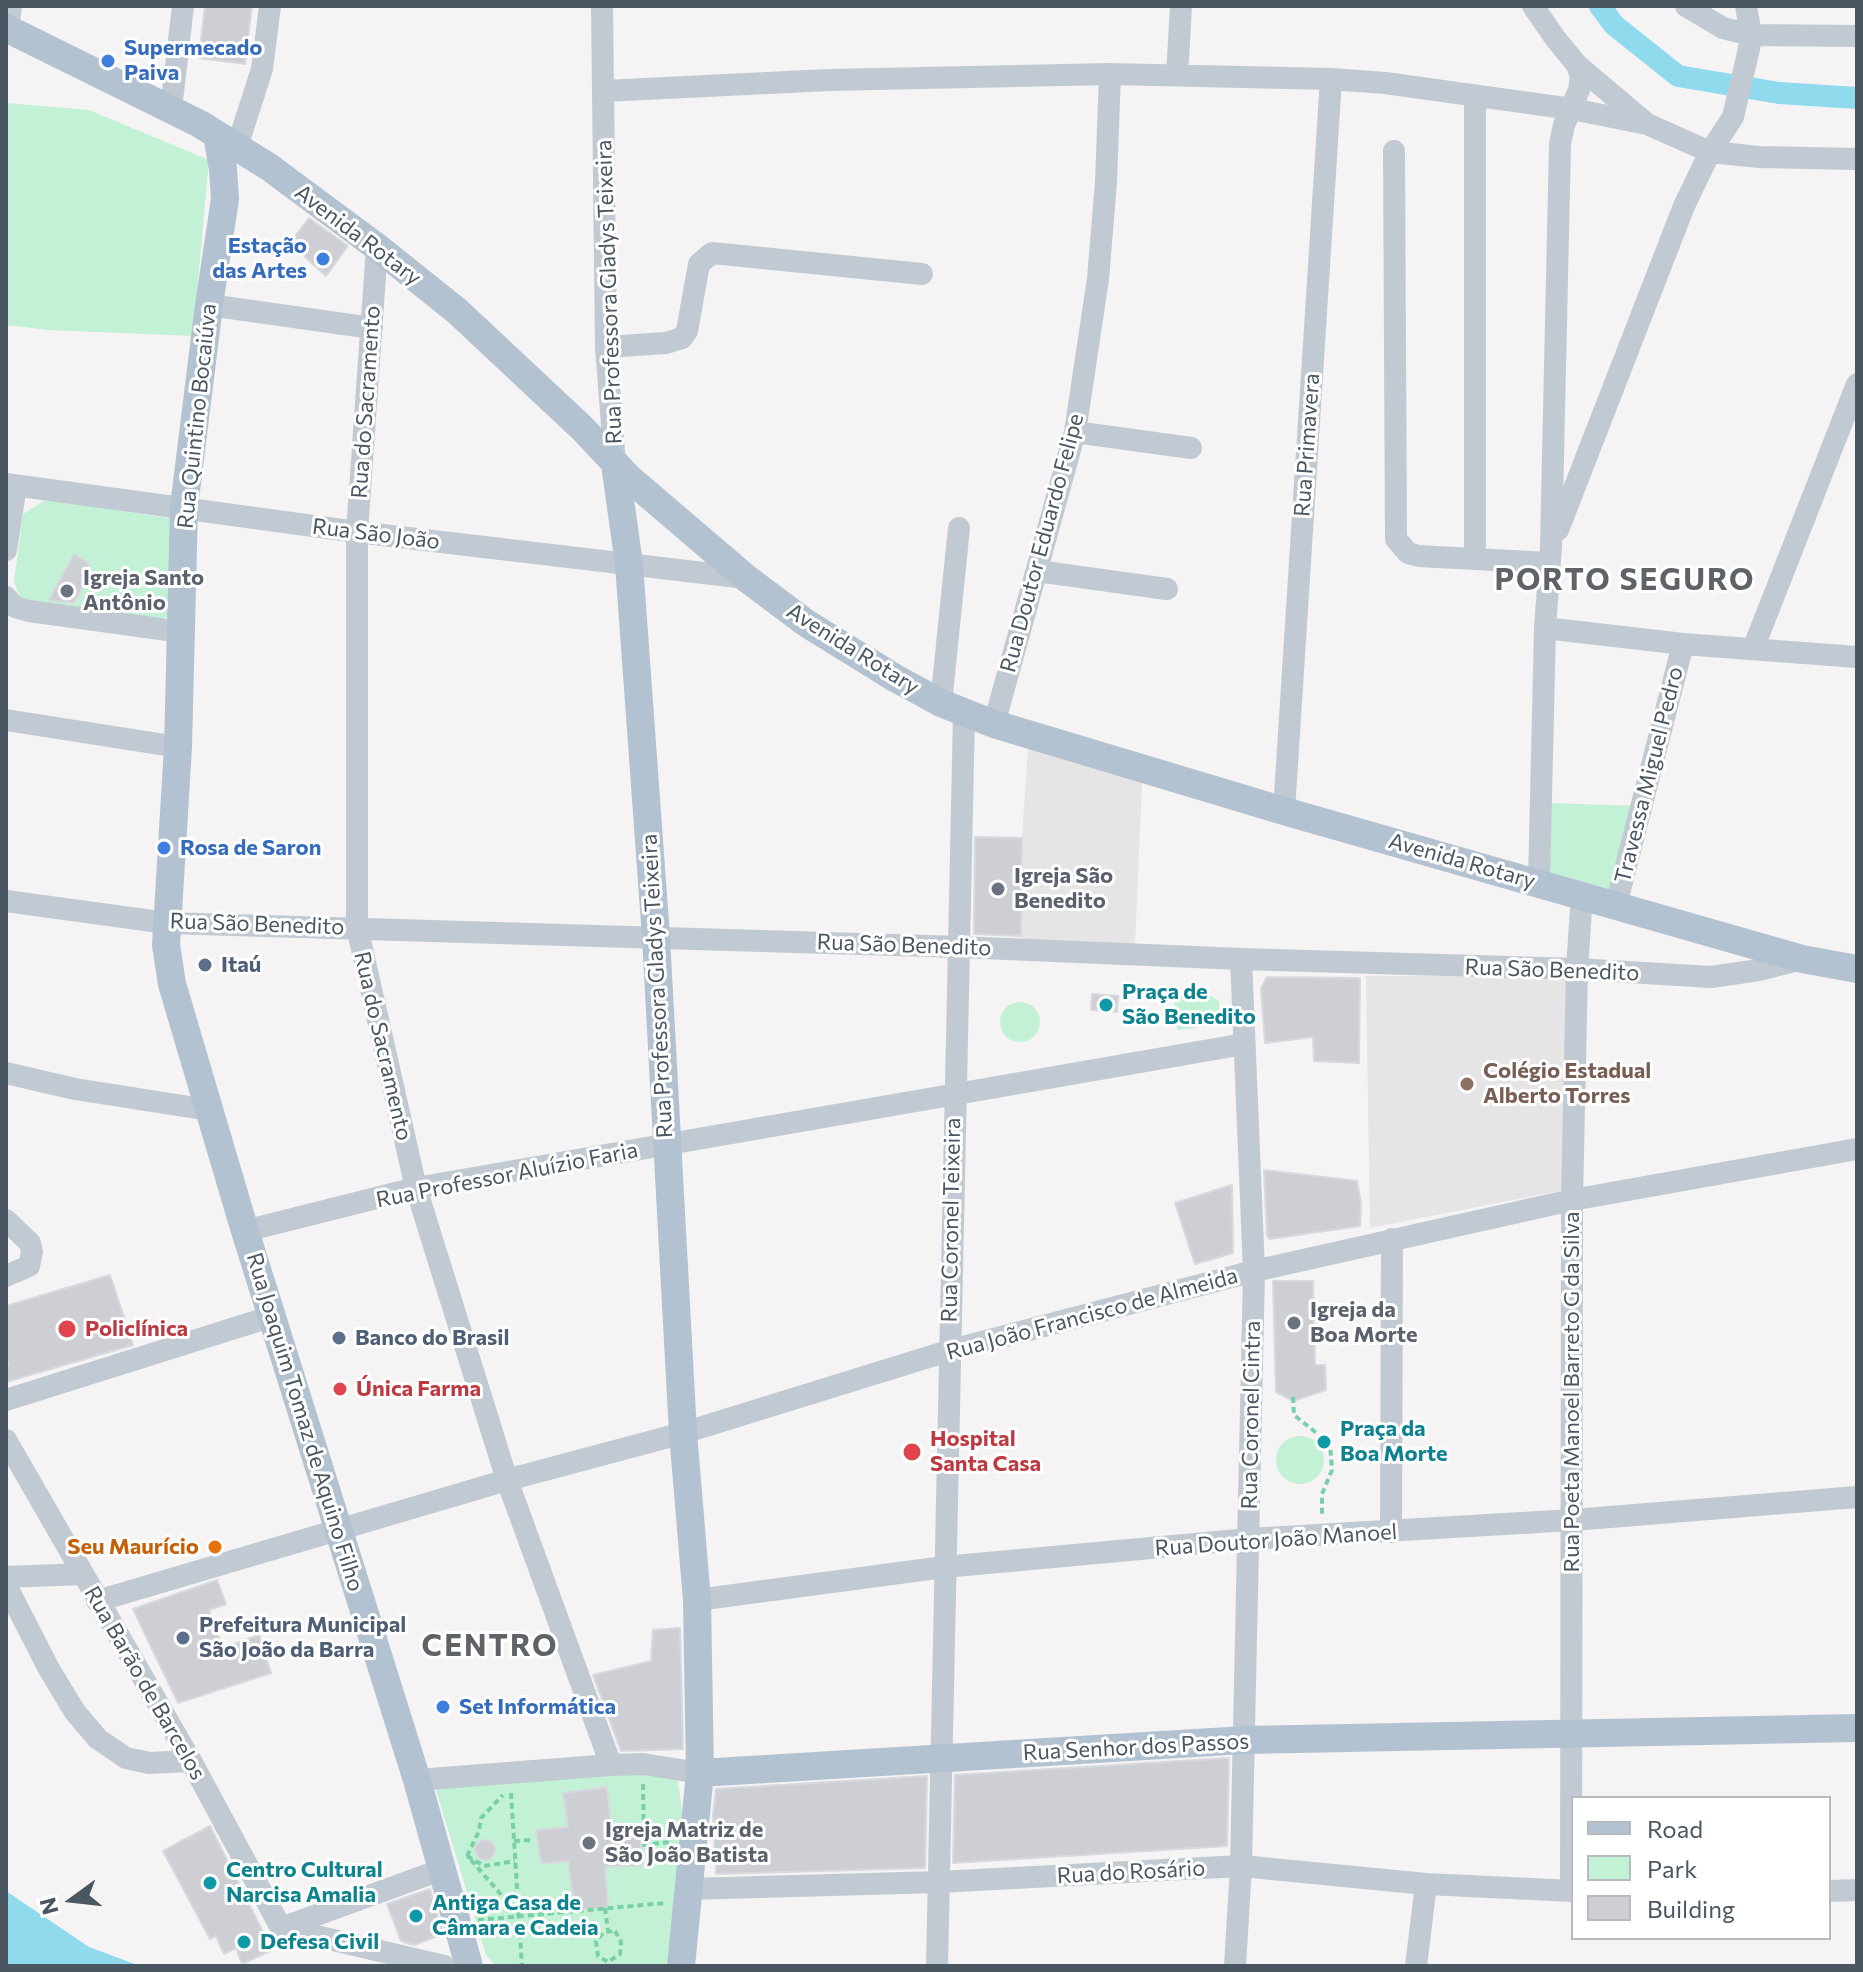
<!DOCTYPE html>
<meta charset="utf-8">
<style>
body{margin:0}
#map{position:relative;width:1863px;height:1972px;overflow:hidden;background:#f5f3f3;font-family:Commissioner,sans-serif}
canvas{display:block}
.frame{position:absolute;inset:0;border:8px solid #4a5661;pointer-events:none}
.legend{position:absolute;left:1571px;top:1796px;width:260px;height:144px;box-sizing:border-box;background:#fff;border:2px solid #b7bbc0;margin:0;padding:10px 14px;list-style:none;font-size:24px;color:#4a5661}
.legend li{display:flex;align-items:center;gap:16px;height:40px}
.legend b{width:40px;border:2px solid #b7bbc0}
.north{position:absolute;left:32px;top:1860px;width:80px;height:80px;-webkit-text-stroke:6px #fff;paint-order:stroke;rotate:255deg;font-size:22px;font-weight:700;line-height:32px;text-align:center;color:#4a5661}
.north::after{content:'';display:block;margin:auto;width:28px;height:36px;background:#4a5661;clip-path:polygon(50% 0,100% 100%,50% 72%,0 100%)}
</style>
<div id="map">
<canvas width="1863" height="1972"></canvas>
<div class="frame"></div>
<ul class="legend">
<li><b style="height:10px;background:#b3c2d1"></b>Road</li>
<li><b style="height:22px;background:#c3f1d5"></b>Park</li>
<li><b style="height:22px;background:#cdcfd5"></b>Building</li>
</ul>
<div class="north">N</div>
</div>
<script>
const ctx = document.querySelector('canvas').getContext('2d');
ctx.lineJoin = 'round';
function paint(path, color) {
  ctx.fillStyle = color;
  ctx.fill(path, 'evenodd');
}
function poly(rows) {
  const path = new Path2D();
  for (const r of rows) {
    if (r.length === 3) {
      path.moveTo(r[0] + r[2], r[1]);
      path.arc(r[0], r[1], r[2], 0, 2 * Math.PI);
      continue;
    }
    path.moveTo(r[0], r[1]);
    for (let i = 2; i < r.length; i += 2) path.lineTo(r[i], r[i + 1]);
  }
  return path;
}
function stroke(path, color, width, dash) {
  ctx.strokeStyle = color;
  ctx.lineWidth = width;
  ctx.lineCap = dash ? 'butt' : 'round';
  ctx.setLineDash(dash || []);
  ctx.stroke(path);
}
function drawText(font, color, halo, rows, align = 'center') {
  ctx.font = font + ' Commissioner,sans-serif';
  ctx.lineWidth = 6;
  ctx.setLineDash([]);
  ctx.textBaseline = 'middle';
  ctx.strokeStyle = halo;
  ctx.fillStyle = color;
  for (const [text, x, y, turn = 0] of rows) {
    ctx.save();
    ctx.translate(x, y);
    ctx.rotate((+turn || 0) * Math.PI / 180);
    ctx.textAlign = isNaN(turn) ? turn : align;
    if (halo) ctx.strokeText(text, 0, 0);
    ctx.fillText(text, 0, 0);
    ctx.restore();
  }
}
paint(poly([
 [1028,748,1142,781,1135,946,1021,940,1022,838],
 [1366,976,1567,977,1564,1190,1370,1228]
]), '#e6e4e5');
paint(poly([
 [6,103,89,110,209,160,193,336,49,330,6,325],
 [46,500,175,519,173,617,148,619,22,601,14,582,23,514],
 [1548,803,1641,806,1613,902,1547,883],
 [1206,993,1219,1001,1220,1020,1211,1026,1177,1030,1174,996],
 [1020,1022,20],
 [1300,1460,24],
 [676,1769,682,1810,675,1966,496,1966,486,1955,436,1790,443,1782]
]), '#c3f1d5');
paint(poly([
 [6,1891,89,1947,140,1966,6,1966]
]), '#90daee');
stroke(poly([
 [1600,6,1614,25,1678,76,1779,93,1857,98]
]), '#90daee', 22);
const building = poly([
 [205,6,252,6,245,64,199,58,205,6],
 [309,218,348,246,326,276,290,243,309,218],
 [74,554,89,563,90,574,74,603,49,600,74,554],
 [975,837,1022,838,1021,936,974,934,975,837],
 [1267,977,1360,978,1359,1063,1314,1061,1313,1037,1265,1043,1261,988,1267,977],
 [1092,994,1118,996,1117,1012,1091,1010,1092,994],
 [1264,1170,1357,1181,1361,1203,1360,1226,1270,1239,1267,1236,1264,1170],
 [1232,1185,1233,1253,1195,1264,1175,1203,1232,1185],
 [110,1275,133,1345,6,1382,6,1369,9,1364,6,1356,6,1306,110,1275],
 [1273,1281,1313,1281,1315,1365,1325,1365,1326,1390,1293,1401,1276,1392,1273,1281],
 [217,1580,226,1604,209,1610,223,1648,259,1635,271,1673,178,1703,133,1609,217,1580],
 [680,1628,683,1749,621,1751,593,1675,651,1661,653,1630,680,1628],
 [1229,1758,1227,1846,953,1863,955,1775,1229,1758],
 [927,1776,925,1868,716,1874,713,1814,716,1789,927,1776],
 [607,1787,611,1827,640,1829,642,1865,605,1867,608,1907,575,1910,568,1861,541,1864,536,1830,568,1827,563,1793,607,1787],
 [210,1826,272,1950,242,1964,236,1948,224,1954,216,1936,210,1939,163,1851,210,1826],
 [485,1850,10],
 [430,1889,443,1934,414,1945,401,1941,387,1904,430,1889]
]);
paint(building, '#cdcfd5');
stroke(building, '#d7d9de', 2);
stroke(poly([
 [1293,1397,1294,1415,1330,1444,1332,1470,1322,1494,1322,1516],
 [643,1784,644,1845,670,1842],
 [511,1793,522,1966],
 [514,1841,534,1840],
 [467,1856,479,1831,481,1818,503,1795],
 [467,1856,484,1866,515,1861],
 [471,1860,518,1914],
 [605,1908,608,1931],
 [478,1920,665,1903],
 [615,1931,621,1942,620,1954,608,1962,598,1956,596,1941,604,1932,615,1931]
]), '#7ad0a6', 4, [6, 4]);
stroke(poly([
 [602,6,606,347,615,464],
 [1533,6,1555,38,1577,65,1647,124,1710,152,1759,157,1857,159],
 [1686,6,1723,28,1751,35,1857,36],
 [8,29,11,6],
 [1177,75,1181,6],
 [604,91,829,80,1110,74,1331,79,1385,83,1572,109,1647,124],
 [171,109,183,6],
 [237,147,262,69,270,6],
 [1394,151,1396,539,1408,553,1419,556,1549,563],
 [377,247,357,532,357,927,416,1188,507,1480,611,1765],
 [209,305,372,328],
 [606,347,666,343,682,338,687,331,699,264,712,253,922,274],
 [1075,432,1191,448],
 [6,484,357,532,746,578],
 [1558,530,1684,206,1710,152,1733,117,1749,49,1751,35,1746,6],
 [6,550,16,486],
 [1475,558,1475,97],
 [1037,571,1167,589],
 [6,597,15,607,29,611,182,632],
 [1545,628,1683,644,1857,657],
 [1753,649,1857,384],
 [941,703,959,528],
 [6,720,178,747],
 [994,724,1075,432,1098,279,1106,182,1110,74],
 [1284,811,1331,79],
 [1539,882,1545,628,1551,546,1560,144,1564,125,1579,90,1581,77,1577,65],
 [6,901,167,923,960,947,1241,959,1577,969,1711,977,1759,970,1802,959],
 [1616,905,1683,644],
 [6,1073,75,1089,209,1110],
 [6,1220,30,1243,32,1252,29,1266,6,1276],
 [245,1231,416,1188,1244,1044],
 [6,1400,273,1316],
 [6,1440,191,1761,281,1928],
 [1391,1532,1392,1239],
 [6,1577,82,1574],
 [6,1585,49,1669,75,1712,98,1739,126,1758,149,1763,191,1761],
 [697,1600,944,1567,1249,1539,1573,1520,1857,1497],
 [97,1601,507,1480,683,1433,948,1351,1254,1271,1572,1200,1857,1149],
 [417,1780,611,1765,643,1764,700,1773],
 [688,1889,939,1882,1241,1866,1426,1884,1573,1891],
 [1571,1891,1572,1200,1577,969,1582,894],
 [1829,1891,1857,1890],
 [281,1928,443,1869],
 [282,1928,444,1966],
 [937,1966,964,714],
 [1235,1966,1241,1866,1254,1271,1241,959],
 [1416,1966,1426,1884]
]), '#c1cad2', 22);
stroke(poly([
 [6,28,200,124,269,167,377,247,457,311,582,428,629,478,746,578,806,623,895,678,941,703,994,724,1284,811,1802,959,1857,969],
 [217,135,223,169,225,199,209,305,184,507,178,747,166,945,172,984,245,1231,417,1780,469,1966],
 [615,464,629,564,656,937,683,1433,697,1600,700,1773,681,1966],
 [700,1773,1245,1740,1857,1728]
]), '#b3c2d1', 28);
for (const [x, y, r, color] of [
 [108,61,8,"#3f7fe0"],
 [323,259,8,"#3f7fe0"],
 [67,591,8,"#6b7280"],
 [164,848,8,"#3f7fe0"],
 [998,889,8,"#6b7280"],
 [205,965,8,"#5c6f8a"],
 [1106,1005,8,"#0f9aa8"],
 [1467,1084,8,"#8d6e63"],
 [1294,1323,8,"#6b7280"],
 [67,1329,10,"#e0444e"],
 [339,1338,8,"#5c6f8a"],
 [340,1389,8,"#e0444e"],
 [1324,1442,8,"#0f9aa8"],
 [912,1452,10,"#e0444e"],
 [215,1547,8,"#e8710a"],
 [183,1638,8,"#5c6f8a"],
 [443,1707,8,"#3f7fe0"],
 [589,1843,8,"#6b7280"],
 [210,1883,8,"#0f9aa8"],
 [416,1916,8,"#0f9aa8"],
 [244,1942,8,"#0f9aa8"]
]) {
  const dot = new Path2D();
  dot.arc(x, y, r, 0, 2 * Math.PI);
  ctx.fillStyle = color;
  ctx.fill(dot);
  stroke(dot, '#fff', 3);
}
drawText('bold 22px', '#366cbe', '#fff', [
 ["Supermecado",124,48],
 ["Paiva",124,73],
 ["Estação",307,246,"right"],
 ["das Artes",307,271,"right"],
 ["Rosa de Saron",180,848],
 ["Set Informática",459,1707]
], 'left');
drawText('22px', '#4a5661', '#fff', [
 ["Avenida Rotary",358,235,37],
 ["Rua Professora Gladys Teixeira",609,292,-92],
 ["Rua do Sacramento",366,402,-86],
 ["Rua Quintino Bocaiúva",197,416,-84],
 ["Rua Primavera",1307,445,-86],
 ["Rua São João",376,534,7],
 ["Rua Doutor Eduardo Felipe",1042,543,-75],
 ["Avenida Rotary",853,649,32],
 ["Travessa Miguel Pedro",1649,775,-76],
 ["Avenida Rotary",1462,861,16],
 ["Rua São Benedito",257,924,2],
 ["Rua São Benedito",904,945,2],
 ["Rua São Benedito",1552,970,2],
 ["Rua Professora Gladys Teixeira",657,986,-93],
 ["Rua do Sacramento",383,1046,77],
 ["Rua Professor Aluízio Faria",507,1175,-11],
 ["Rua Coronel Teixeira",951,1220,-89],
 ["Rua João Francisco de Almeida",1092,1314,-15],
 ["Rua Poeta Manoel Barreto G da Silva",1572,1392,-90],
 ["Rua Coronel Cintra",1251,1415,-89],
 ["Rua Joaquim Tomaz de Aquino Filho",305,1422,73],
 ["Rua Doutor João Manoel",1276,1540,-4],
 ["Rua Barão de Barcelos",145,1683,60],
 ["Rua Senhor dos Passos",1136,1747,-3],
 ["Rua do Rosário",1131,1872,-3]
]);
drawText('bold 22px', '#5b616d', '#fff', [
 ["Igreja Santo",83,578],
 ["Antônio",83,603],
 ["Igreja São",1014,876],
 ["Benedito",1014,901],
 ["Igreja da",1310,1310],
 ["Boa Morte",1310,1335],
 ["Igreja Matriz de",605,1830],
 ["São João Batista",605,1855]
], 'left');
drawText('bold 22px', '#4e5e75', '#fff', [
 ["Itaú",221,965],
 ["Banco do Brasil",355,1338],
 ["Prefeitura Municipal",199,1625],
 ["São João da Barra",199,1650]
], 'left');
drawText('bold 22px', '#0d838f', '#fff', [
 ["Praça de",1122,992],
 ["São Benedito",1122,1017],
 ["Praça da",1340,1429],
 ["Boa Morte",1340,1454],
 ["Centro Cultural",226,1870],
 ["Narcisa Amalia",226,1895],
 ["Antiga Casa de",432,1903],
 ["Câmara e Cadeia",432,1928],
 ["Defesa Civil",260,1942]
], 'left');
drawText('bold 22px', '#785e54', '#fff', [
 ["Colégio Estadual",1483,1071],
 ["Alberto Torres",1483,1096]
], 'left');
drawText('bold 22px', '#be3a42', '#fff', [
 ["Policlínica",85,1329],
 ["Única Farma",356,1389],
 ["Hospital",930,1439],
 ["Santa Casa",930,1464]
], 'left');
drawText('bold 22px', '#c56008', '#fff', [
 ["Seu Maurício",199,1547]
], 'right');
ctx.letterSpacing = '2px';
drawText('bold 30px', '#5f6368', '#fff', [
 ["PORTO SEGURO",1625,580],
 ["CENTRO",490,1646]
]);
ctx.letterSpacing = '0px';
</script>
